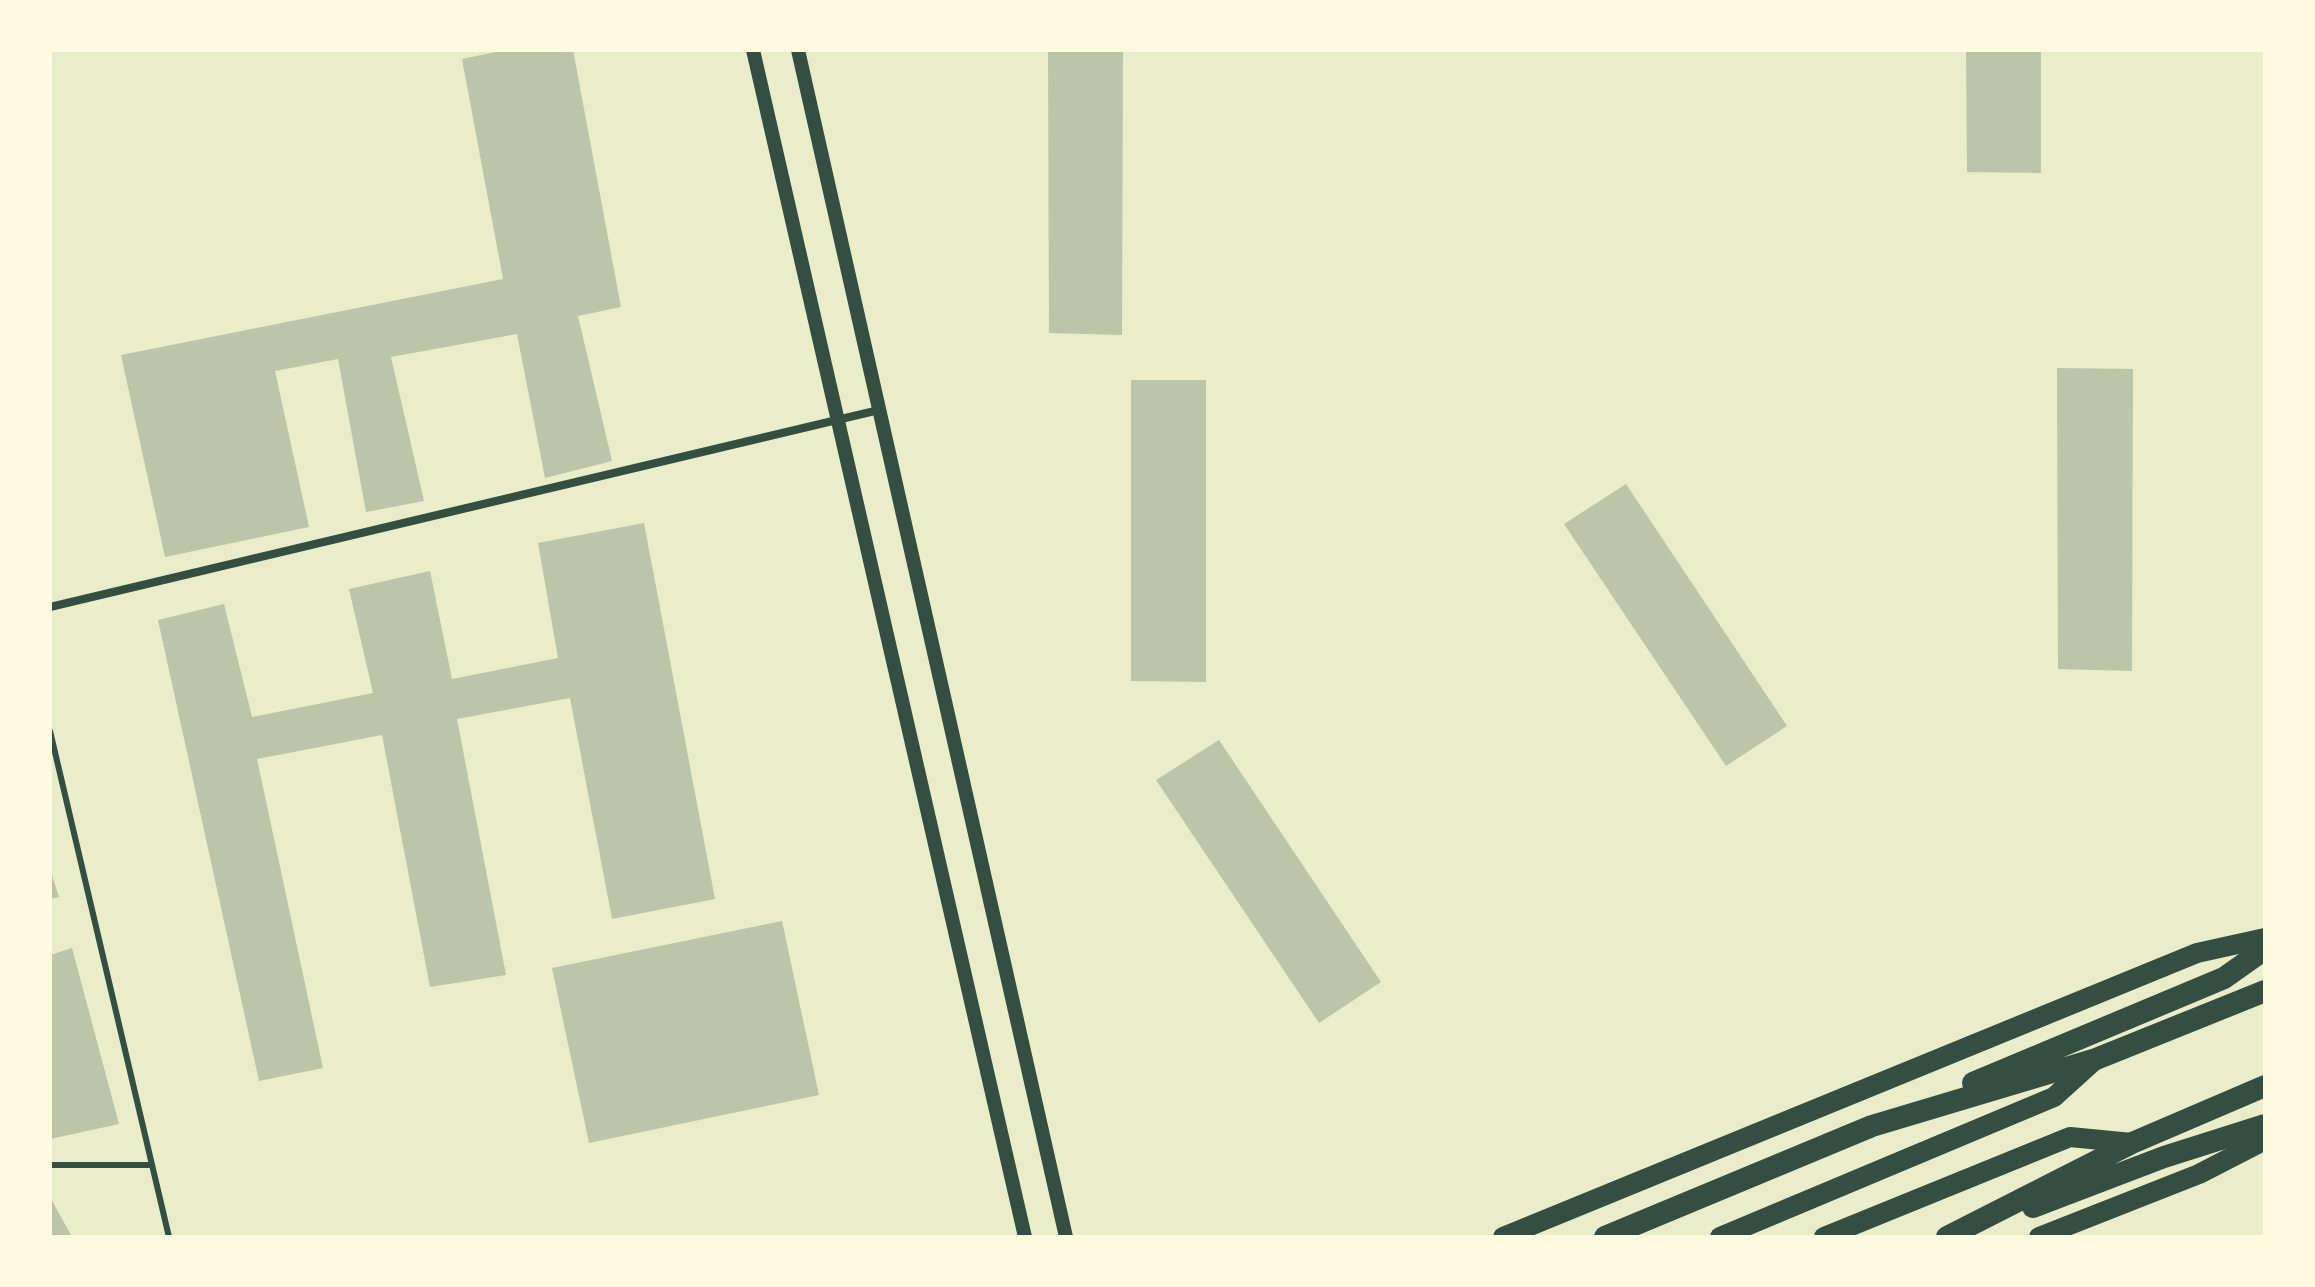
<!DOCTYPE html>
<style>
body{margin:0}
#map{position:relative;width:2315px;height:1287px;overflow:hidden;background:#e9edc9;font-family:"IBM Plex Serif",serif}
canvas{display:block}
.frame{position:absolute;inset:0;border:52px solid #fefae0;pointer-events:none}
</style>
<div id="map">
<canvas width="2315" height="1287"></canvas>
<div class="frame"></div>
</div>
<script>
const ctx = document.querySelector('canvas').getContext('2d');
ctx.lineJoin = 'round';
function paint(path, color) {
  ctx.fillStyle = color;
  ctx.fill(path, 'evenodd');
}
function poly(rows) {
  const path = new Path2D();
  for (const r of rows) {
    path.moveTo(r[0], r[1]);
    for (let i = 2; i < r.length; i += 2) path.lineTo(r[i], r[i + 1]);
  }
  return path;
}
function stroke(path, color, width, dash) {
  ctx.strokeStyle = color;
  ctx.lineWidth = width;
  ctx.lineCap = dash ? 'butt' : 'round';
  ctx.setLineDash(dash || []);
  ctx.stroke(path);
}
paint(poly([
 [505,50,573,50,621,307,578,316,612,461,545,478,517,334,391,357,424,501,366,512,338,359,275,371,309,527,165,557,121,355,503,279,462,59],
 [1048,50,1123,50,1122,335,1049,333],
 [1966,50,2041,50,2041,173,1967,172],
 [2057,368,2133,369,2132,671,2058,669],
 [1131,380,1206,380,1206,682,1131,681],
 [1626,484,1787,726,1726,766,1564,524],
 [644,523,715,899,612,919,570,698,457,719,506,975,430,987,382,735,257,759,323,1068,259,1081,158,620,224,604,252,717,373,693,349,589,430,571,452,679,558,658,538,543],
 [1219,740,1381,982,1319,1023,1156,780],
 [50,869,59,897,50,899],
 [782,921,819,1095,589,1143,552,968],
 [72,948,119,1124,50,1139,50,955],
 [50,1197,72,1237,50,1237]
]), '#bcc5a7');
stroke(poly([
 [50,731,169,1237],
 [50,1165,152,1165]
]), '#344e41', 6);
stroke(poly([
 [50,607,879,410]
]), '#344e41', 8);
stroke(poly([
 [753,50,1025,1237],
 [798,50,1066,1237]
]), '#344e41', 14);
stroke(poly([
 [1503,1237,2197,953,2265,938],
 [1720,1237,2054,1097,2096,1059],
 [1824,1237,2070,1137,2132,1143],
 [2039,1237,2199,1174,2265,1140]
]), '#344e41', 20);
stroke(poly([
 [1973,1083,2224,978,2265,949],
 [2033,1207,2164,1157,2265,1125],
 [1605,1237,1872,1126,2096,1059,2265,991],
 [1947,1237,2132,1143,2265,1086]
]), '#344e41', 22);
</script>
